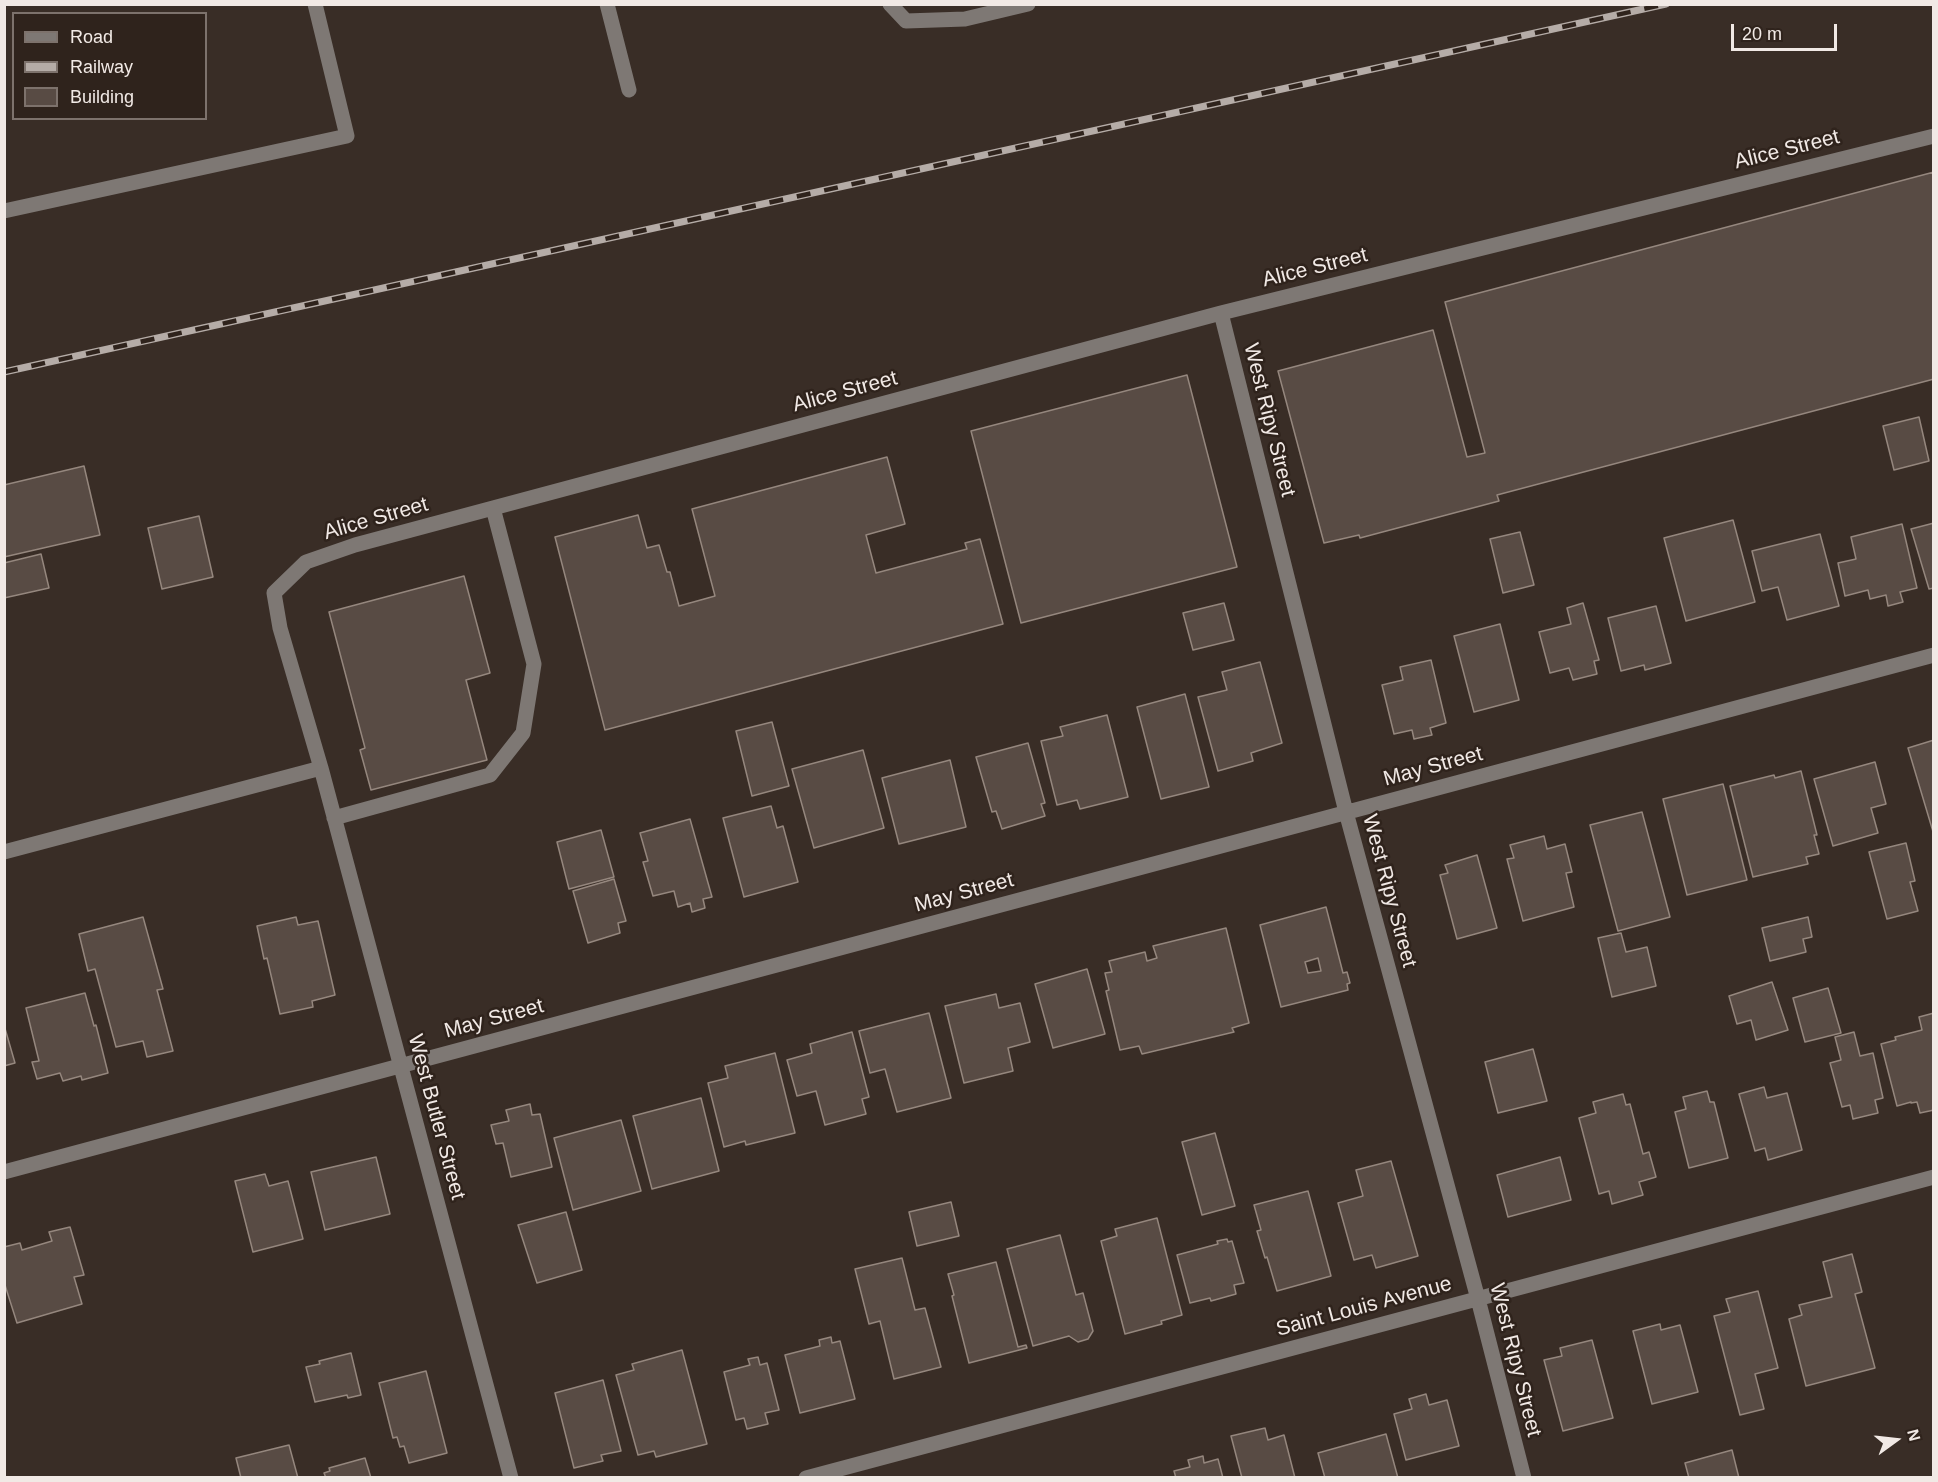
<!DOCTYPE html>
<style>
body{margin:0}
#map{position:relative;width:1938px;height:1482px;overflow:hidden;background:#392d26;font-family:Arial,sans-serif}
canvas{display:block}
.frame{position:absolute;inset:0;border:6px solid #f1e9e5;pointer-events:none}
.legend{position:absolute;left:12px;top:12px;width:195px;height:108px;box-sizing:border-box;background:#2f231c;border:2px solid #7d726c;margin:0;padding:8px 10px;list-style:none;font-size:18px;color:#f1e9e5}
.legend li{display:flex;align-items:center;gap:12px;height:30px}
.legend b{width:30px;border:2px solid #7d726c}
.north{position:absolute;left:1866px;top:1410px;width:60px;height:60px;-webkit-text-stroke:4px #2f231c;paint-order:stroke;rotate:75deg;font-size:16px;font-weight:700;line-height:24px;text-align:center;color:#f1e9e5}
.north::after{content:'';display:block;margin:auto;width:21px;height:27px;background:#f1e9e5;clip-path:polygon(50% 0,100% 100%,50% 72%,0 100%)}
.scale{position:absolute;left:1731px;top:24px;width:106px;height:27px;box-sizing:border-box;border:3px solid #f1e9e5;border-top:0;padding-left:8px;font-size:18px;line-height:21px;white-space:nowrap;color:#f1e9e5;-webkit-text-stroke:4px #2f231c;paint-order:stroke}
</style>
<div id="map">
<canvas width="1938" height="1482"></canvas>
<div class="frame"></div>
<ul class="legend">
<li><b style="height:8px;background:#7e7874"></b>Road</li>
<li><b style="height:8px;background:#b5aca7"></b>Railway</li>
<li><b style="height:16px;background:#584b44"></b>Building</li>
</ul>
<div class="north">N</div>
<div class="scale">20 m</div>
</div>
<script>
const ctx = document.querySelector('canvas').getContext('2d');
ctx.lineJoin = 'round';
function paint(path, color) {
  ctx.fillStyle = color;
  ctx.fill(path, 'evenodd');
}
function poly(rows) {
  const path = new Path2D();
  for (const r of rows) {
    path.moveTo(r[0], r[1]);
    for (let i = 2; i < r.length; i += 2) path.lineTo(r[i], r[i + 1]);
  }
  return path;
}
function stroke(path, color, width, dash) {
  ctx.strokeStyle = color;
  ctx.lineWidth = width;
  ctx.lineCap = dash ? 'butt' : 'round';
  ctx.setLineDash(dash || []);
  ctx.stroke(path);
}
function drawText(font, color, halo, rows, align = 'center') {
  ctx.font = font + ' Arial,sans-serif';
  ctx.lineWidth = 5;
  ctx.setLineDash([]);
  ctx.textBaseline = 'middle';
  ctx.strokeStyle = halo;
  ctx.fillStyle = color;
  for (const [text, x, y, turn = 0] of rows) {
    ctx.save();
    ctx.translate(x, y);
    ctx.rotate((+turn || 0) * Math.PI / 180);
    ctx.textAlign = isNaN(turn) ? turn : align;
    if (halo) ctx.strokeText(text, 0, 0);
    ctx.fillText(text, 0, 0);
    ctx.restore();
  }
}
const building = poly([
 [1934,172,1934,379,1497,495,1499,501,1360,538,1359,535,1324,543,1278,371,1433,330,1467,457,1485,453,1445,302,1934,172],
 [1187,375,1237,567,1021,623,971,431,1187,375],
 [1919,417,1929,461,1894,470,1883,426,1919,417],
 [887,457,905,524,866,535,876,573,967,549,965,543,980,539,1003,624,605,730,555,537,638,515,647,548,659,545,667,572,670,572,679,606,715,596,692,509,887,457],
 [84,466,100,535,4,557,4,485,84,466],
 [199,516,213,577,162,589,148,528,199,516],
 [1733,520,1755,602,1686,621,1664,538,1733,520],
 [1934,523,1934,588,1929,589,1911,529,1934,523],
 [1902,524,1917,588,1900,592,1903,602,1888,606,1886,595,1870,599,1868,590,1845,596,1838,563,1856,559,1851,537,1902,524],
 [1520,532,1534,585,1503,593,1490,539,1520,532],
 [1820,534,1839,606,1787,620,1778,587,1762,591,1752,551,1820,534],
 [41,554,49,588,4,598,4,563,41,554],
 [464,576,490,673,466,680,487,760,371,790,360,750,365,748,329,612,464,576],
 [1224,603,1234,640,1193,650,1183,613,1224,603],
 [1583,603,1599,660,1594,661,1597,674,1573,680,1569,668,1550,673,1539,632,1571,624,1567,608,1583,603],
 [1656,606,1671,663,1645,670,1644,665,1621,671,1608,618,1656,606],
 [1500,624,1519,700,1474,712,1454,636,1500,624],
 [1431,660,1446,723,1430,728,1432,735,1414,739,1412,730,1394,734,1382,685,1403,680,1400,667,1431,660],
 [1260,662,1282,743,1251,753,1253,761,1218,771,1198,697,1227,690,1222,672,1260,662],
 [1185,694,1209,787,1161,799,1137,707,1185,694],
 [1107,715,1128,797,1080,809,1077,800,1057,805,1041,741,1063,736,1060,727,1107,715],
 [772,722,789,786,752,796,736,731,772,722],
 [1934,740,1934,835,1908,748,1934,740],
 [1028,743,1045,803,1041,804,1045,816,1002,829,996,811,992,812,976,757,1028,743],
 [863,750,884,828,814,848,792,769,863,750],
 [950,760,966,827,899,844,882,778,950,760],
 [1875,762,1886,804,1871,808,1878,833,1833,846,1814,779,1875,762],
 [1801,771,1817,835,1814,835,1819,854,1806,857,1808,864,1753,877,1730,786,1774,775,1775,778,1801,771],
 [1723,784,1747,880,1687,895,1663,799,1723,784],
 [771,806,777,828,783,826,798,882,744,897,723,818,771,806],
 [1642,812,1670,917,1618,931,1590,825,1642,812],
 [690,819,712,897,703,899,705,908,692,912,690,903,678,907,674,891,653,896,643,862,648,861,640,833,690,819],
 [601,830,614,877,569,889,557,842,601,830],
 [1544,836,1547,849,1565,844,1572,872,1566,873,1574,907,1523,921,1507,859,1514,858,1510,845,1544,836],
 [1906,843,1915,881,1910,882,1918,911,1887,919,1869,852,1906,843],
 [1477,855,1497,928,1457,939,1440,875,1448,873,1445,865,1477,855],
 [614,879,626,921,618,923,620,933,588,943,573,891,614,879],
 [1326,907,1343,973,1347,972,1350,983,1347,984,1348,990,1281,1007,1260,925,1326,907],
 [1318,958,1321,971,1308,973,1305,962,1318,958],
 [143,917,163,989,157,990,173,1051,147,1057,143,1041,116,1047,95,969,88,971,79,934,143,917],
 [296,917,298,925,318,921,335,995,312,1001,313,1007,280,1014,267,958,264,959,257,926,296,917],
 [1808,917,1812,937,1803,939,1806,952,1770,961,1762,928,1808,917],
 [1226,928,1249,1023,1232,1028,1234,1032,1142,1054,1139,1046,1120,1050,1106,991,1109,990,1105,973,1112,972,1109,961,1145,952,1147,961,1157,958,1153,946,1226,928],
 [1621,933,1626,952,1647,947,1656,986,1612,997,1598,938,1621,933],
 [1087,969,1105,1034,1053,1048,1035,984,1087,969],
 [1772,982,1788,1030,1756,1040,1751,1020,1737,1024,1729,996,1772,982],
 [1828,988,1841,1033,1805,1042,1793,998,1828,988],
 [85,993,94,1026,96,1025,108,1073,82,1080,81,1076,63,1081,60,1073,37,1079,32,1062,39,1061,26,1008,85,993],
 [996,994,999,1008,1020,1003,1030,1042,1008,1048,1013,1071,964,1083,945,1006,996,994],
 [929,1013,951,1098,897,1112,885,1069,870,1073,859,1031,929,1013],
 [1934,1013,1934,1110,1920,1113,1917,1102,1911,1103,1911,1102,1897,1106,1881,1044,1896,1040,1895,1037,1922,1030,1919,1017,1934,1013],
 [4,1025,15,1063,4,1066,4,1025],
 [852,1032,869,1097,862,1099,866,1114,825,1125,816,1091,797,1096,787,1060,812,1053,810,1044,852,1032],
 [1854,1032,1860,1056,1873,1053,1883,1098,1875,1100,1878,1113,1853,1119,1850,1105,1842,1107,1830,1063,1841,1060,1835,1037,1854,1032],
 [1533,1049,1547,1101,1498,1113,1485,1062,1533,1049],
 [775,1053,795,1133,746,1145,745,1141,724,1147,708,1083,728,1078,725,1066,775,1053],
 [1764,1087,1767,1098,1787,1093,1802,1150,1768,1160,1765,1148,1755,1151,1739,1094,1764,1087],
 [1707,1091,1710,1102,1714,1102,1728,1158,1689,1168,1675,1112,1686,1109,1683,1097,1707,1091],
 [1623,1094,1626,1105,1630,1104,1643,1154,1649,1152,1656,1177,1639,1182,1643,1195,1612,1204,1609,1191,1599,1194,1579,1118,1596,1113,1593,1102,1623,1094],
 [701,1098,719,1171,652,1189,633,1116,701,1098],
 [530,1104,532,1115,540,1114,552,1167,511,1177,503,1143,496,1144,491,1125,509,1121,506,1110,530,1104],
 [621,1120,641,1191,573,1210,554,1138,621,1120],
 [1215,1133,1235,1206,1202,1215,1182,1142,1215,1133],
 [376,1157,390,1214,325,1230,311,1172,376,1157],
 [1560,1157,1571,1200,1508,1217,1497,1175,1560,1157],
 [1391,1161,1418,1256,1376,1268,1372,1255,1354,1260,1338,1203,1363,1196,1356,1170,1391,1161],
 [265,1174,269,1186,288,1181,303,1239,253,1252,235,1181,265,1174],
 [1308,1191,1331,1276,1277,1291,1267,1257,1265,1258,1257,1231,1261,1230,1254,1205,1308,1191],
 [951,1202,959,1236,917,1246,909,1212,951,1202],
 [566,1212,582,1270,537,1283,518,1225,566,1212],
 [1157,1218,1182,1315,1161,1321,1162,1324,1125,1334,1101,1241,1117,1236,1115,1229,1157,1218],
 [70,1227,84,1275,74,1277,82,1304,17,1323,4,1282,4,1247,20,1243,22,1250,52,1241,49,1232,70,1227],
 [1060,1235,1076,1295,1083,1293,1093,1331,1088,1339,1078,1342,1069,1336,1033,1346,1007,1249,1060,1235],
 [1227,1239,1228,1242,1232,1241,1244,1283,1234,1285,1236,1294,1211,1301,1210,1298,1190,1303,1177,1255,1218,1244,1217,1241,1227,1239],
 [1852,1254,1862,1292,1855,1294,1875,1368,1806,1386,1789,1319,1802,1315,1799,1305,1832,1297,1823,1262,1852,1254],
 [902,1258,915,1310,925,1308,941,1367,894,1379,880,1321,869,1324,855,1269,902,1258],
 [996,1262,1018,1347,1026,1345,1027,1348,969,1363,952,1296,954,1295,948,1274,996,1262],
 [1758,1291,1778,1368,1755,1374,1764,1409,1740,1415,1714,1316,1730,1312,1726,1299,1758,1291],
 [1660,1324,1661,1330,1680,1325,1698,1392,1652,1404,1633,1331,1660,1324],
 [831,1337,832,1343,840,1341,855,1399,800,1413,785,1355,820,1346,819,1340,831,1337],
 [1592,1340,1613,1418,1563,1431,1544,1360,1562,1356,1560,1348,1592,1340],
 [682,1350,707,1444,656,1457,654,1451,638,1455,616,1375,634,1370,632,1364,682,1350],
 [351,1353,361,1395,348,1398,347,1395,315,1402,306,1367,320,1364,319,1361,351,1353],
 [758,1357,760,1365,767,1363,779,1410,765,1413,768,1424,747,1429,744,1418,736,1420,724,1372,750,1365,748,1359,758,1357],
 [426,1371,447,1453,409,1463,404,1446,400,1447,397,1437,393,1438,379,1383,426,1371],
 [603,1380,621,1451,601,1455,603,1461,574,1468,555,1393,603,1380],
 [1426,1394,1429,1405,1447,1400,1459,1446,1406,1460,1394,1414,1412,1409,1409,1399,1426,1394],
 [1265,1428,1268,1440,1284,1435,1295,1478,1242,1478,1231,1436,1265,1428],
 [1386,1434,1398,1478,1325,1478,1318,1453,1386,1434],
 [289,1445,298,1478,241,1478,236,1458,289,1445],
 [1732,1450,1739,1478,1689,1478,1685,1463,1732,1450],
 [1203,1456,1204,1463,1218,1459,1223,1478,1176,1478,1174,1471,1190,1467,1188,1460,1203,1456],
 [365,1458,371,1478,326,1478,324,1473,330,1471,329,1468,365,1458]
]);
paint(building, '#584b44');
stroke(building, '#95877e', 1.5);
stroke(poly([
 [607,4,629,90],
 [890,4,906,21,965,19,1028,4],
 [4,211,347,136,315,4],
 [1221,313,1346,812,1478,1299,1524,1478],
 [334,818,490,775,523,733,534,664,493,508],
 [4,852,321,768],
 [4,1172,1934,655],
 [511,1478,321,768,280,628,274,593,306,562,355,545,1221,313,1934,136],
 [806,1478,1934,1177]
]), '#7e7874', 15);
const rail = poly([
 [4,372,1666,4]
]);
stroke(rail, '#b5aca7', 7);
stroke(rail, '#2f231c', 4.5, [14]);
drawText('21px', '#f1e9e5', '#2f231c', [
 ["Alice Street",1787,150,-14],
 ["Alice Street",1315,268,-14],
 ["Alice Street",845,392,-15],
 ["West Ripy Street",1269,420,76],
 ["Alice Street",376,519,-16],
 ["May Street",1433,767,-15],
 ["West Ripy Street",1389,891,75],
 ["May Street",964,893,-15],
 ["May Street",494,1019,-15],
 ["West Butler Street",436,1117,75],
 ["Saint Louis Avenue",1364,1307,-15],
 ["West Ripy Street",1515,1360,76]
]);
</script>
